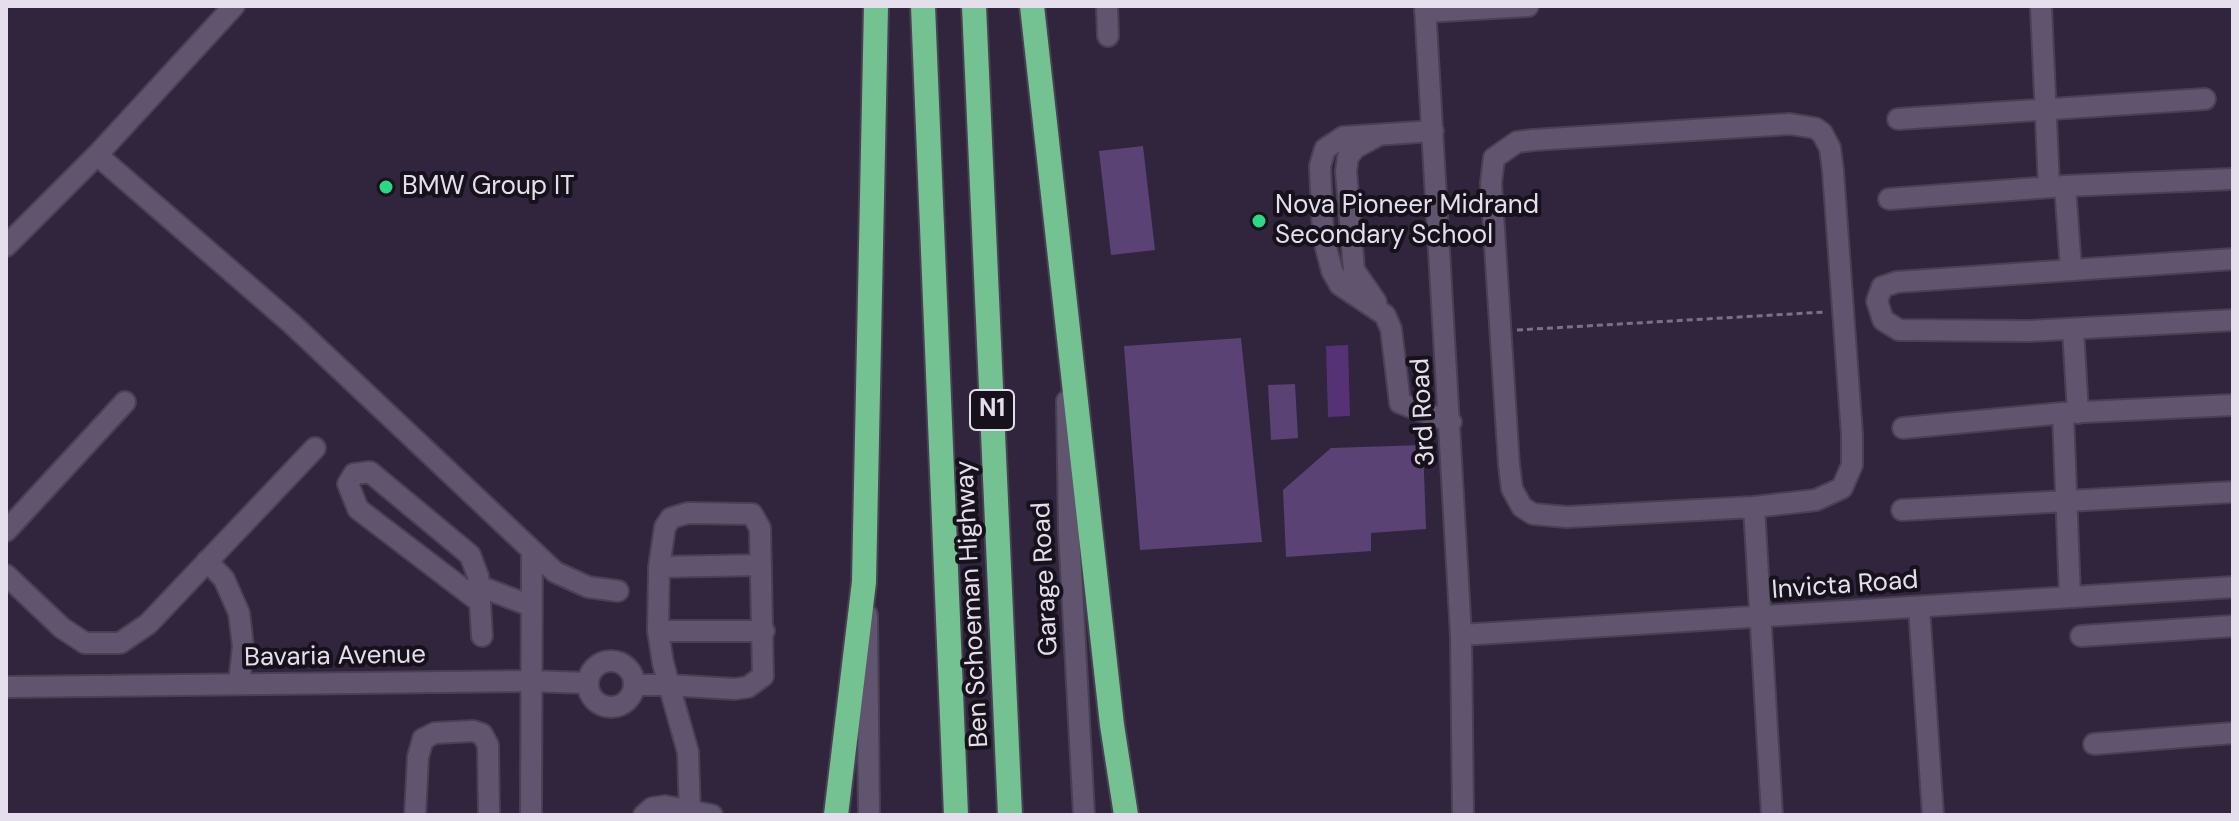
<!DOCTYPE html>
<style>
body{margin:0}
#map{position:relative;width:2239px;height:821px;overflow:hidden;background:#30253c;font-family:"DM Sans",sans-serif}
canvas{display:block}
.frame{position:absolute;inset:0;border:8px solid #e5deed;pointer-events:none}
</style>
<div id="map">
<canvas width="2239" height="821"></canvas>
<div class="frame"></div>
</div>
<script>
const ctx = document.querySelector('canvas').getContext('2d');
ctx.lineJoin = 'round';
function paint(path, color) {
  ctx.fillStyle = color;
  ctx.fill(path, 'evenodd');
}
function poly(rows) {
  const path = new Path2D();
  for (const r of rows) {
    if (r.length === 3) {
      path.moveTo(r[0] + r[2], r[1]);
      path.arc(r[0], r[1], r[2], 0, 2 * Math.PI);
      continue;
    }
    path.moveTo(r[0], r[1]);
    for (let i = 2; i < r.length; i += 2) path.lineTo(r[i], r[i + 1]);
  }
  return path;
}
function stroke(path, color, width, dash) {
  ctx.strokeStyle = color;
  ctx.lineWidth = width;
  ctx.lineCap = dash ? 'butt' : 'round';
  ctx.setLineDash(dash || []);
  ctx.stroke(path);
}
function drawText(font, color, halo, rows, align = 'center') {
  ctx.font = font + ' "DM Sans",sans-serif';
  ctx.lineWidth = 8;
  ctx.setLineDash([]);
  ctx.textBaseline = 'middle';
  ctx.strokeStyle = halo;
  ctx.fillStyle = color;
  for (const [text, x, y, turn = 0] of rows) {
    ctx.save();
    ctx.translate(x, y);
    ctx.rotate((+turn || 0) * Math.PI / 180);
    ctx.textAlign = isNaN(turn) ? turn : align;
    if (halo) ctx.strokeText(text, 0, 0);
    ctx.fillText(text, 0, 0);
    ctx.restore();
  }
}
paint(poly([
 [1143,146,1155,250,1111,255,1099,151],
 [1241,338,1262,542,1140,550,1124,346],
 [1295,384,1298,438,1271,440,1268,385],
 [1423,445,1426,529,1371,533,1371,551,1286,557,1283,490,1331,448]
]), '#5b4275');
paint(poly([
 [1348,345,1350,416,1328,417,1326,346]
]), '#553275');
const minor = poly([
 [1107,6,1108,36],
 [1425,6,1461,635,1463,815],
 [2041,6,2049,187],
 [1425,12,1528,6],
 [1898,119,2205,99],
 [1790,124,1815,128,1822,133,1830,148,1833,171,1852,435,1852,465,1842,488,1816,500,1754,507,1567,517,1533,514,1522,507,1512,489,1509,465,1491,183,1494,158,1517,142,1533,140,1790,124],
 [1433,131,1343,137,1325,149,1320,166,1323,236,1332,271,1340,285,1385,315,1391,329,1400,403,1451,422],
 [97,155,291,323,555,572,588,587,618,591],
 [2065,186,2071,269],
 [1889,199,2065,186,2231,179],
 [6,246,97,155,234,6],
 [2233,259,1897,282,1882,287,1877,301,1883,320,1899,330,2029,331,2233,320],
 [1376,302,1354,270,1346,171,1348,157,1355,148,1377,136],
 [2073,329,2078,413],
 [1067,401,1069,532,1084,815],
 [2063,413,2070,597],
 [1903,428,2063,413,2233,405],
 [1754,507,1772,815],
 [1902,510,2233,492],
 [6,531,125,402],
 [207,561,224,579,239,613,243,646,239,684],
 [659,567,761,565],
 [6,575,62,628,85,643,120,643,148,624,315,448],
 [479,586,531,606],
 [480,602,358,509,348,484,354,474,370,472,470,555,478,576,479,586,482,636],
 [1919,607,1933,815],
 [867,615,869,815],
 [658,631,764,631],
 [1461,635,2233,587],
 [2081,636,2233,626],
 [611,684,23],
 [634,685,669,685,735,689,748,687,763,676,760,528,752,514,688,513,671,518,665,527,659,567,658,631,663,663,669,685,688,752,690,815],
 [6,687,530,681,587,683],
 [2094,744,2233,733],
 [415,815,418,757,423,739,435,733,473,731,482,734,488,745,489,815],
 [531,815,532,551],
 [644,815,652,808,665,806,712,815]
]);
const highway = poly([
 [923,6,956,815],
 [974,6,1010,815],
 [1032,6,1112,725,1126,815],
 [836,815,864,582,876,6]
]);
stroke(minor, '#494053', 24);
stroke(highway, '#494053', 28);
stroke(poly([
 [1517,330,1825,312]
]), '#7a7184', 3, [6, 4]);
stroke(minor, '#60546e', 20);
stroke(highway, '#74c292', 24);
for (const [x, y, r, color] of [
 [386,187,8,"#2bd884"],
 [1259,221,8,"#2bd884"]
]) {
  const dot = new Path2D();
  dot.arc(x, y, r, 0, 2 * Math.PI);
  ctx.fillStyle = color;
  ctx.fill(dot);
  stroke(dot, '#16111b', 3);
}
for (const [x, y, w] of [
 [992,410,44]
]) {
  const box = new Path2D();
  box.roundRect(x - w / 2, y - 20, w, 40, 6);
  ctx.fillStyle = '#16111b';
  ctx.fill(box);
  stroke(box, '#e5deed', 2);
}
drawText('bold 24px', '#e5deed', null, [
 ["N1",992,410]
]);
drawText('26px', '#e5deed', '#16111b', [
 ["BMW Group IT",402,187],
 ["Nova Pioneer Midrand",1275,206],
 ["Secondary School",1275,236]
], 'left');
drawText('26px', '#e5deed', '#16111b', [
 ["3rd Road",1424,412,-93],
 ["Garage Road",1046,579,-93],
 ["Invicta Road",1845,586,-4],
 ["Ben Schoeman Highway",973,604,-93],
 ["Bavaria Avenue",335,657,-1]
]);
</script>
